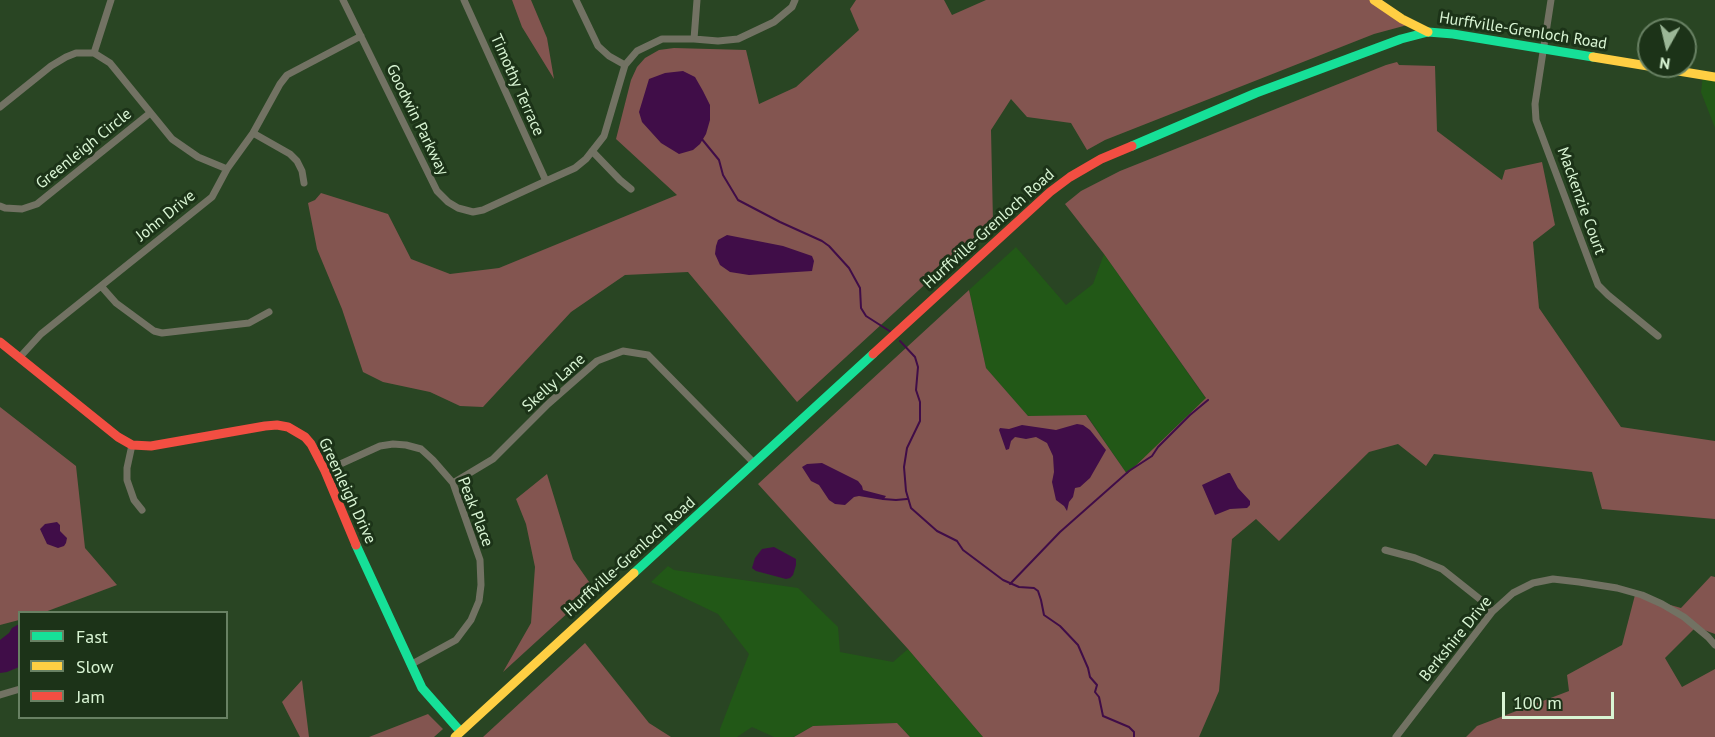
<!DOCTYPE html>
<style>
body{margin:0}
#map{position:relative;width:1715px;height:737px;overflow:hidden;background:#294523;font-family:"PT Sans",sans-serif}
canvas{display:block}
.legend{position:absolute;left:18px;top:611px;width:210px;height:108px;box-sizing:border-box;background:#1c3318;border:2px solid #688163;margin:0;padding:8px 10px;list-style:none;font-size:18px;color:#d9f5d4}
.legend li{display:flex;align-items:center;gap:12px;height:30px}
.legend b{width:30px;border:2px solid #688163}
.north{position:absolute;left:1637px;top:18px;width:60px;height:60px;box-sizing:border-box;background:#1c3318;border:2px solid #688163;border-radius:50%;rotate:188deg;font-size:16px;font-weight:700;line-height:24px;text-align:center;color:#d9f5d4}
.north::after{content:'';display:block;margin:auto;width:21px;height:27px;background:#9bb796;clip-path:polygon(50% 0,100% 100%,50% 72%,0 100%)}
.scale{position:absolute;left:1502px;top:692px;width:112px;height:27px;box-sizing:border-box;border:3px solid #d9f5d4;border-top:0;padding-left:8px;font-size:18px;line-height:21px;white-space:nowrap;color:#d9f5d4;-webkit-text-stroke:4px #1c3318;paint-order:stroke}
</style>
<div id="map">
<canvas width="1715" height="737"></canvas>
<ul class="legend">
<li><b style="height:8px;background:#16e098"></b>Fast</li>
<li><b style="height:8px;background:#ffcf43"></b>Slow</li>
<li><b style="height:8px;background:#f24e42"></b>Jam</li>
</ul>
<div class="north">N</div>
<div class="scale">100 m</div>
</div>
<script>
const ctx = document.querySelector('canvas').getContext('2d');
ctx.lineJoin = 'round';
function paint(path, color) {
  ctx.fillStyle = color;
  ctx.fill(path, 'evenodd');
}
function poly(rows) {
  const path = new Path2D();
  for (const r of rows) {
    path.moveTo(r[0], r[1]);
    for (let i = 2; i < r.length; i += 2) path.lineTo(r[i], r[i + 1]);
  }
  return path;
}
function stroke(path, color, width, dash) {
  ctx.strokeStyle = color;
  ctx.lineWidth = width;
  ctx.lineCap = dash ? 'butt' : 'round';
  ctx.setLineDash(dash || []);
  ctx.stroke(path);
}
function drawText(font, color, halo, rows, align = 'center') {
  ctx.font = font + ' "PT Sans",sans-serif';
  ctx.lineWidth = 6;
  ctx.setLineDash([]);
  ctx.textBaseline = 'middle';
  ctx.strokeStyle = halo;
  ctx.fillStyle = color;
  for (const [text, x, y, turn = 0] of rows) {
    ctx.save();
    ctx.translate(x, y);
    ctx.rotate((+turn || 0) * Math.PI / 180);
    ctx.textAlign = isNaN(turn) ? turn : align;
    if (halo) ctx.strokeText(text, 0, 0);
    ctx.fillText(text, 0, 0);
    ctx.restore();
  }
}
paint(poly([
 [1703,75,1715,77,1715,128,1701,92],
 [1016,247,1066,305,1093,284,1104,254,1206,399,1127,474,1087,415,1028,416,986,368,969,290],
 [668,566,674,570,798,588,838,627,840,652,893,662,908,649,983,737,910,737,897,723,813,726,793,737,774,737,752,727,737,737,720,737,720,729,749,654,718,614,651,582]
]), '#225817');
paint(poly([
 [512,0,531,0,547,38,554,79,522,27],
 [856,0,944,0,952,15,986,0,1373,0,1411,24,1374,34,1105,140,1087,150,1071,123,1027,117,1011,99,991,130,993,222,797,402,688,272,625,275,571,312,483,407,460,406,430,392,383,382,363,372,342,309,317,249,308,203,315,200,321,193,388,214,411,259,450,274,499,268,677,195,616,139,631,80,637,67,645,58,659,50,674,48,746,50,759,104,796,87,859,30,850,9],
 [1397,62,1399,65,1435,66,1437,131,1502,180,1505,170,1542,162,1555,225,1533,242,1539,308,1621,427,1715,441,1715,519,1602,509,1592,472,1434,454,1426,466,1398,444,1369,452,1279,541,1256,519,1232,539,1219,691,1199,737,983,737,908,649,758,484,969,290,986,368,1028,416,1086,415,1127,474,1206,398,1104,254,1065,204,1081,191,1120,171,1386,65],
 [0,407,76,466,85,548,117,585,45,612,20,612,19,620,0,625],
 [547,474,573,559,594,589,503,672,531,623,535,567,526,524,516,499],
 [1711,576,1715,577,1715,634,1696,627,1665,658,1682,687,1715,669,1715,737,1466,737,1477,726,1569,691,1567,675,1622,645,1635,595,1681,608],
 [585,643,649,723,671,737,483,737],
 [302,680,309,737,300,737,282,702],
 [428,714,443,729,434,737,369,737],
 [897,723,910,737,794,737,813,726]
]), '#835550');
paint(poly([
 [683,71,695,77,703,91,710,105,710,120,706,134,700,144,693,150,679,154,661,143,642,122,639,112,649,79,665,73],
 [727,235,783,246,812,256,814,261,812,271,749,275,730,272,720,265,715,254,716,246,718,240],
 [1077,424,1083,425,1090,430,1106,450,1090,478,1080,487,1075,488,1073,497,1069,502,1067,511,1064,506,1056,500,1052,482,1054,472,1053,456,1047,443,1036,437,1026,439,1015,437,1011,441,1009,449,1006,450,999,430,1000,428,1009,429,1022,425,1056,430],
 [822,463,858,481,862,486,863,490,886,496,883,500,859,496,854,497,845,505,835,504,829,500,819,485,811,481,802,467,807,464],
 [1228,473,1230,473,1238,488,1250,501,1250,505,1247,508,1230,509,1215,515,1202,485],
 [57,522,60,525,60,531,67,538,66,543,64,546,58,548,47,544,40,529,45,524],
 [774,547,796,559,796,565,793,575,790,578,786,579,756,571,752,568,755,558,762,549],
 [19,624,19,667,7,672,0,673,0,640,9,633,12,628]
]), '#400d48');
stroke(poly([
 [701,138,719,160,723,175,738,200,780,222,822,241,829,246,849,268,860,288,861,308,866,316,891,332],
 [900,341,915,357,918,367,916,390,920,402,920,421,907,448,904,467,906,491,911,508,937,531,957,541,963,550,1003,580,1019,587,1034,588,1038,591,1041,600,1044,615,1060,626,1078,645,1088,668,1090,677,1097,685,1095,692,1099,697,1103,716,1129,727,1134,732,1134,737],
 [883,499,896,500,907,499],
 [1010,584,1060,532,1129,471,1152,456,1158,447,1190,415,1208,400]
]), '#400d48', 2);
stroke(poly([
 [343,0,437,191,448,202,458,208,473,212,483,210,546,181,575,168,586,159,604,136,625,65,637,51,662,39,694,39,718,41,738,39,774,22,792,7,795,0],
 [464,0,546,181],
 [576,0,598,46,609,56,625,65],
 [1551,0,1535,104,1536,120,1598,285,1608,295,1658,336],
 [694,39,697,0],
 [94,53,111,0],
 [0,107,51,66,66,57,76,53,94,53,110,63,172,139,198,157,227,169],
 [253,133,290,154,297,161,302,171,304,183],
 [592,151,620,180,631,189],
 [0,206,5,208,22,209,37,204,150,113],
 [101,286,116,303,154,331,162,333,249,323,269,312],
 [20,357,41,334,212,197,227,169,253,133,280,84,287,75,361,36],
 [132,445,127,468,127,480,134,500,142,510],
 [325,471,380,446,393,444,406,445,421,449,433,460,453,483,480,560,481,585,479,601,471,620,456,640,412,664],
 [453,483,493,459,548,404,597,361,623,351,648,355,754,463],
 [1385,550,1415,558,1442,569,1481,600,1492,612],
 [0,695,20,689],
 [1396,737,1492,612,1513,593,1533,583,1553,579,1579,582,1617,588,1642,595,1662,604,1684,617,1708,637,1715,645]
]), '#727263', 7);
stroke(poly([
 [1132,146,1256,93,1401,39,1428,32,1453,34,1593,57],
 [356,545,422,688,460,731],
 [634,573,873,354]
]), '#16e098', 9);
stroke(poly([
 [1374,0,1402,19,1428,32],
 [1593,57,1715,77],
 [455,737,634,573]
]), '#ffcf43', 9);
stroke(poly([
 [0,342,118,437,132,445,151,446,265,426,277,425,288,427,305,437,311,444,325,471,356,545],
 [873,354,1050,192,1070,177,1101,159,1132,146]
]), '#f24e42', 9);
drawText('16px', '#d9f5d4', '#1c3318', [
 ["Hurffville-Grenloch Road",1523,31,9],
 ["Timothy Terrace",517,85,66],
 ["Goodwin Parkway",417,120,64],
 ["Greenleigh Circle",84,149,-39],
 ["Mackenzie Court",1581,201,70],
 ["John Drive",166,216,-39],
 ["Hurffville-Grenloch Road",989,229,-42],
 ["Skelly Lane",554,383,-42],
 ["Greenleigh Drive",347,491,65],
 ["Peak Place",475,512,69],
 ["Hurffville-Grenloch Road",630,557,-42],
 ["Berkshire Drive",1456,639,-51]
]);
</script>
